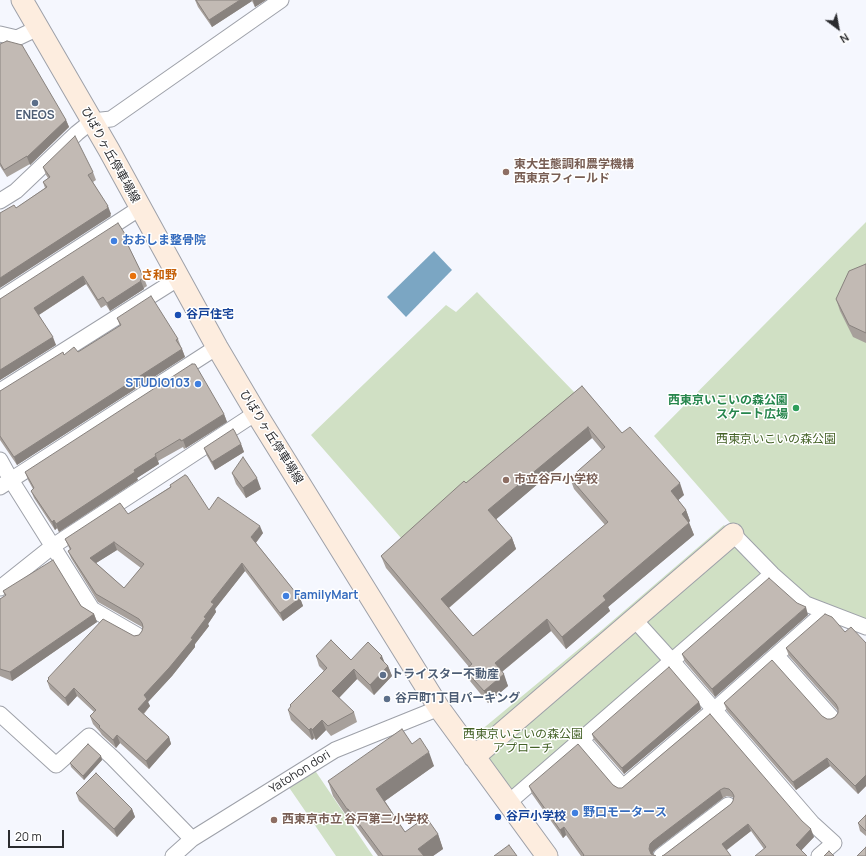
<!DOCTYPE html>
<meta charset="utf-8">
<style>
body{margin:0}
#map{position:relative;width:866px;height:856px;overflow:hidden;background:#f5f7fe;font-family:Manrope,sans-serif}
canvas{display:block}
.north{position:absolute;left:818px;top:8px;width:40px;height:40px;-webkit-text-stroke:3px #fff;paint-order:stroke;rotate:148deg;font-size:11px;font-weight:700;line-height:16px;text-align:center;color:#2b2c2f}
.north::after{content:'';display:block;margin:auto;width:14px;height:18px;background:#2b2c2f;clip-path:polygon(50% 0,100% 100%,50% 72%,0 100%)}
.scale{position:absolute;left:8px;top:830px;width:56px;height:18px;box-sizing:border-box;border:2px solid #2b2c2f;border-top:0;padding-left:5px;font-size:12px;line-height:14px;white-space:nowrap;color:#2b2c2f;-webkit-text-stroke:3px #fff;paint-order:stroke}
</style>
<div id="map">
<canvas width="866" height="856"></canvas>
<div class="north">N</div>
<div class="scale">20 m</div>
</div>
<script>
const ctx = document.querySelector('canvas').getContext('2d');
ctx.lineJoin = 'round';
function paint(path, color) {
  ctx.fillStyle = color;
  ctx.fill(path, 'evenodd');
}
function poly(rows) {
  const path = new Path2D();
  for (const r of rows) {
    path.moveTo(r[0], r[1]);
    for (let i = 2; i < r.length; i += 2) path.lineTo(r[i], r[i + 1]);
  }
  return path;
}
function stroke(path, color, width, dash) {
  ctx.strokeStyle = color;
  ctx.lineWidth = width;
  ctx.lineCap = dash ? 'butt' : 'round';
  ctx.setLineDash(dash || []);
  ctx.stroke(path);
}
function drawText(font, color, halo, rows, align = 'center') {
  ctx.font = font + ' Manrope,"Noto Sans JP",sans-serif';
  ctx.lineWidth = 3;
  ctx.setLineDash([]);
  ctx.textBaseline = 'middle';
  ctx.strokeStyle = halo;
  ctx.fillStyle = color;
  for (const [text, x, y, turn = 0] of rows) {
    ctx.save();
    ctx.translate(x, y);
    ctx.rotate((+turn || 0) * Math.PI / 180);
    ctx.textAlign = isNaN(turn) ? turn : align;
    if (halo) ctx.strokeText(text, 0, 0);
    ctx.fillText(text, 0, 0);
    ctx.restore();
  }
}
paint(poly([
 [866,222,866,621,807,599,732,525,654,436],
 [477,292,575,393,401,538,311,435,446,305,456,312],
 [724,525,772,574,508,803,468,749,480,731,603,629],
 [314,769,373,856,336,856,288,786]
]), '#d0e0c4');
paint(poly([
 [434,251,452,270,406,317,387,297]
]), '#7ba6c3');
const street = poly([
 [0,34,17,38,38,28],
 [0,201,16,191,77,133,92,121,111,119,281,0],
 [0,299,140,208],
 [0,391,179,278],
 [0,460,11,480,92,609,137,635],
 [0,487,217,347],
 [733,534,772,574,806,604,866,627],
 [0,588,53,546,256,413],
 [634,619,672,661,812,823,834,843,819,856],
 [776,655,832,718],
 [0,714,56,765,89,736,113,758,192,839],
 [581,739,623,787,715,709,825,612],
 [508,803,772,574],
 [173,856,192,839,335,750,439,708],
 [661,856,728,805]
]);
const secondary = poly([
 [22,0,109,150,217,347,256,413,439,708,547,856],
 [474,757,733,534]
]);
stroke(street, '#9ea1a9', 17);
stroke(secondary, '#9ea1a9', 23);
stroke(street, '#fff', 15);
stroke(secondary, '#fdeddf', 21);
paint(poly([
 [195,0,266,0,255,7,252,1,212,27,198,7],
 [0,44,66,120,69,127,30,165,30,164,7,177,0,166],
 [43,167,93,172,96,180,93,182,111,214,110,215,111,216,16,208,45,188,43,182,48,178,46,175],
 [125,234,128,242,127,243,144,278,147,286,144,288,144,289,110,311,106,305,101,308,86,284,39,315,56,345,0,380,0,299],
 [866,264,866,343,853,337,840,311,836,299],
 [117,318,178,339,185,357,17,465,0,440,0,391,64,355,78,352,120,326],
 [582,386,622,433,684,495,678,500,686,510,690,521,689,522,694,535,608,607,610,611,566,649,551,631,502,672,508,686,488,703,470,681,465,670,469,667,386,568,381,556,466,483],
 [592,438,602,450,570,478,574,489,605,525,473,636,449,608,516,549,512,538,496,519],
 [224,414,227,422,186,448,184,449,183,447,158,461,159,464,137,478,138,480,59,532,57,528,55,530,34,498,31,491,33,489,28,480,25,472],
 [241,444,244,452,215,470,207,456,204,448],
 [232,473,261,489,246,498,236,484],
 [170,485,209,510,263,533,256,543,300,598,303,606,283,621,245,571,215,609,216,612,208,624,209,626,195,644,195,647,172,676,148,702,150,706,144,714,169,737,171,744,149,769,120,743,116,748,102,735,100,732,93,724,90,716,94,712,77,696,68,706,50,689,47,681,48,680,48,678,134,636,139,635,142,631,143,629,142,627,98,602,71,558,68,551,70,550,65,539,128,514,170,487],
 [117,550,141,568,124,588,96,563],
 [3,591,81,606,94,614,97,622,12,681,0,676,0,599,5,596],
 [808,615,715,697,685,662,682,654],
 [845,632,866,643,866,786,858,794,830,766,796,790,727,711,724,703,822,716,827,719,831,719,835,717,838,713,838,711,789,656,786,648],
 [316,656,351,660,384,662,388,666,392,676,374,695,357,679,339,698,354,712,357,722,331,736,326,730,316,740,314,738,312,740,291,720,288,710,291,707,290,705,324,671,319,666],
 [699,702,701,709,624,774,594,740,592,734],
 [710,714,814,837,801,850,764,849,751,831,727,850,664,855,731,804,733,801,734,798,732,797,727,796,723,798,656,849,653,852,653,854,656,856,581,856,566,835,563,838,532,794,529,786,613,785,618,788,622,788],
 [412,744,434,766,385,801,405,832,438,834,443,849,433,856,378,856,354,823,352,824,333,796,328,781],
 [101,756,102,760,84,780,71,767,70,763],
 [76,793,132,809,135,817,117,837,79,801],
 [866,815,866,836,860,831,858,823]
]), '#a7a09b');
paint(poly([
 [240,0,251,0,252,1,212,27,209,20],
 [253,0,266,0,255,7],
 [66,120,69,127,30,165,27,157],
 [108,206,111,214,110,215,111,216,0,288,0,278],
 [125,234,128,242,126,244,123,235],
 [83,276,86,284,37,316,34,308],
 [141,281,144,289,110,311,107,303],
 [53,337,56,345,0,380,0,370],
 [182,349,185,357,17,465,14,457],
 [224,414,227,422,186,448,183,440],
 [588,427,592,438,493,522,488,510],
 [241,444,244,452,215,470,212,462],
 [156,456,159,464,137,478,138,480,59,532,56,524,134,470],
 [257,478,261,489,246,498,243,488],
 [680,483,684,495,675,503,671,491],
 [686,510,690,521,686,525,682,514],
 [54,520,57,528,55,530,52,522],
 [689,523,694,535,608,607,610,611,566,649,562,637,603,596],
 [260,526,263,533,254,545,251,537],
 [512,538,516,549,445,611,441,599],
 [114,542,117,550,93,565,90,558],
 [242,563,245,571,215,609,216,612,208,624,209,626,195,644,195,647,172,676,148,702,150,706,141,716,138,709,144,695,191,638,204,617,211,602],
 [300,598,303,606,283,621,280,613],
 [806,607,808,615,715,697,712,689],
 [94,614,97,622,12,681,10,672],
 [547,619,551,631,499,674,495,663],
 [382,656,386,666,380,658],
 [388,666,392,676,374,695,370,685],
 [354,669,357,679,336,701,332,691],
 [504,674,508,686,488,703,484,691],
 [74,688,77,696,68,706,65,698],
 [699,702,701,709,624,774,622,768],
 [322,720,326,730,316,740,312,730],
 [311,728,314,738,312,740,309,730],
 [117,735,120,743,116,748,113,740],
 [169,737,171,744,149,769,146,761],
 [429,752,434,766,382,803,376,789],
 [101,756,102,760,84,780,83,776],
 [827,758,830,766,796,790,793,782],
 [866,775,866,786,858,794,855,786],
 [720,790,723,798,656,849,653,852,652,856,649,849,650,844,653,841],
 [132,809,135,817,117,837,114,829],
 [347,809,348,809,354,823,352,824],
 [748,824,751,831,725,851,722,844],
 [564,827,566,835,563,838,560,830],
 [811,829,814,837,799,853,796,845],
 [438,834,443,849,433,856,421,856,418,849]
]), '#88827e');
const building = poly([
 [196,0,240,0,209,20,196,0],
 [7,41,22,45,66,120,27,157,27,156,4,170,0,163,0,44,7,41],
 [75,136,93,172,88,175,108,206,107,206,108,208,0,278,0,213,14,205,16,208,47,187,43,182,50,177,43,167,75,136],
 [118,223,125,234,123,235,144,278,140,280,141,281,107,303,103,297,98,300,83,276,34,308,53,337,0,370,0,299,118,223],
 [866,264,866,333,849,325,836,299,849,271,866,264],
 [151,296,178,339,176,340,182,349,14,457,0,436,0,391,63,352,64,355,74,347,78,352,121,325,117,318,151,296],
 [192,364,195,364,224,414,183,440,181,441,180,439,155,454,156,456,134,470,135,472,56,524,54,520,52,522,31,491,34,488,25,472,192,364],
 [582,386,622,433,630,427,680,483,671,491,686,510,682,514,689,523,603,596,606,600,562,637,547,619,495,663,504,674,484,691,465,670,472,664,381,556,464,481,466,483,582,386],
 [588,427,605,447,570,478,608,522,473,636,441,599,512,538,488,510,588,427],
 [233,429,234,430,241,444,212,462,204,448,233,429],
 [243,457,257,478,243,488,232,473,243,457],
 [185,475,187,476,209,510,218,497,260,526,251,537,300,598,280,613,242,563,211,602,214,604,204,617,206,618,191,638,193,639,169,668,144,695,147,699,138,709,169,737,146,761,117,735,113,740,99,727,100,726,90,716,96,710,74,688,65,698,47,681,49,679,48,678,103,619,134,636,139,635,142,631,143,627,142,623,139,619,96,594,68,551,71,549,65,539,120,503,128,514,171,487,170,485,185,475],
 [114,542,144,564,124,588,90,558,114,542],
 [53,560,81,606,94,614,10,672,0,669,0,599,6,595,3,591,53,560],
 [769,578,797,603,806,607,712,689,682,654,769,578],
 [825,614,832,617,845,632,851,627,866,643,866,775,855,786,827,758,793,782,724,703,772,660,822,716,827,719,831,719,835,717,838,713,838,708,836,704,786,648,825,614],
 [331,640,351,660,368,642,382,656,380,658,388,666,370,685,354,669,332,691,354,712,328,726,322,720,312,730,311,728,309,730,288,710,291,706,290,705,327,668,316,656,331,640],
 [669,667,699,702,622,768,592,734,669,667],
 [710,714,802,821,811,829,796,845,807,856,755,856,766,847,748,824,722,844,731,856,662,856,664,855,731,804,733,801,734,796,732,792,729,789,724,788,720,790,653,841,650,844,649,849,651,854,656,856,583,856,584,855,564,827,560,830,529,786,578,744,613,785,618,788,622,788,710,714],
 [402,729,412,744,420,738,429,752,376,789,405,832,426,817,438,834,418,849,424,856,383,856,348,809,347,809,328,781,402,729],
 [88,744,101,756,83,776,70,763,88,744],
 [96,773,132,809,114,829,76,793,96,773],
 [866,815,866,831,858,823,866,815],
 [509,845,517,856,494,856,509,845],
 [866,847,866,856,857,856,866,847],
 [829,851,834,856,824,856,829,851]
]);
paint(building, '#c2bab4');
stroke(building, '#88827e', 1);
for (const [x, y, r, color] of [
 [35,103,4,"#5c6f8a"],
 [506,172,4,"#8d6e63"],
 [114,241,4,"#3f7fe0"],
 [133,276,4,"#e8710a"],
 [178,315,4,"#1a4fb4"],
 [198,384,4,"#3f7fe0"],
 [796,408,4,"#2e9e5b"],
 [506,480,4,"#8d6e63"],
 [286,596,4,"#3f7fe0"],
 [383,675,4,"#5c6f8a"],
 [387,699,4,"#5c6f8a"],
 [575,813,4,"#3f7fe0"],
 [498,817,4,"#1a4fb4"],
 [274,820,4,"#8d6e63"]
]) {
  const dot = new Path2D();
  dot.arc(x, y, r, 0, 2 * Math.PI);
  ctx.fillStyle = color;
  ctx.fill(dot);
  stroke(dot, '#fff', 1.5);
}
drawText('bold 12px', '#4e5e75', '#fff', [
 ["ENEOS",35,116,"center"],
 ["トライスター不動産",391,675],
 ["谷戸町1丁目パーキング",395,699]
], 'left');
drawText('12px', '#2b2c2f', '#fff', [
 ["ひばりヶ丘停車場線",110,155,61],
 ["ひばりヶ丘停車場線",271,437,58],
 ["Yatohon dori",300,772,-32]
]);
drawText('bold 12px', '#785e54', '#fff', [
 ["東大生態調和農学機構",514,165],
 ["西東京フィールド",514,179],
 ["市立谷戸小学校",514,480],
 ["西東京市立 谷戸第二小学校",282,820]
], 'left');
drawText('bold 12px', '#366cbe', '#fff', [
 ["おおしま整骨院",122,241],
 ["STUDIO103",190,384,"right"],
 ["FamilyMart",294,596],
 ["野口モータース",583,813]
], 'left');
drawText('bold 12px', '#c56008', '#fff', [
 ["さ和野",141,276]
], 'left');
drawText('bold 12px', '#164399', '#fff', [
 ["谷戸住宅",186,315],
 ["谷戸小学校",506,817]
], 'left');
drawText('bold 12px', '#27864d', '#fff', [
 ["西東京いこいの森公園",788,401],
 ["スケート広場",788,415]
], 'right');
drawText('12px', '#446227', '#fff', [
 ["西東京いこいの森公園",776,440],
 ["西東京いこいの森公園",523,735],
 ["アプローチ",523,749]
]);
</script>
